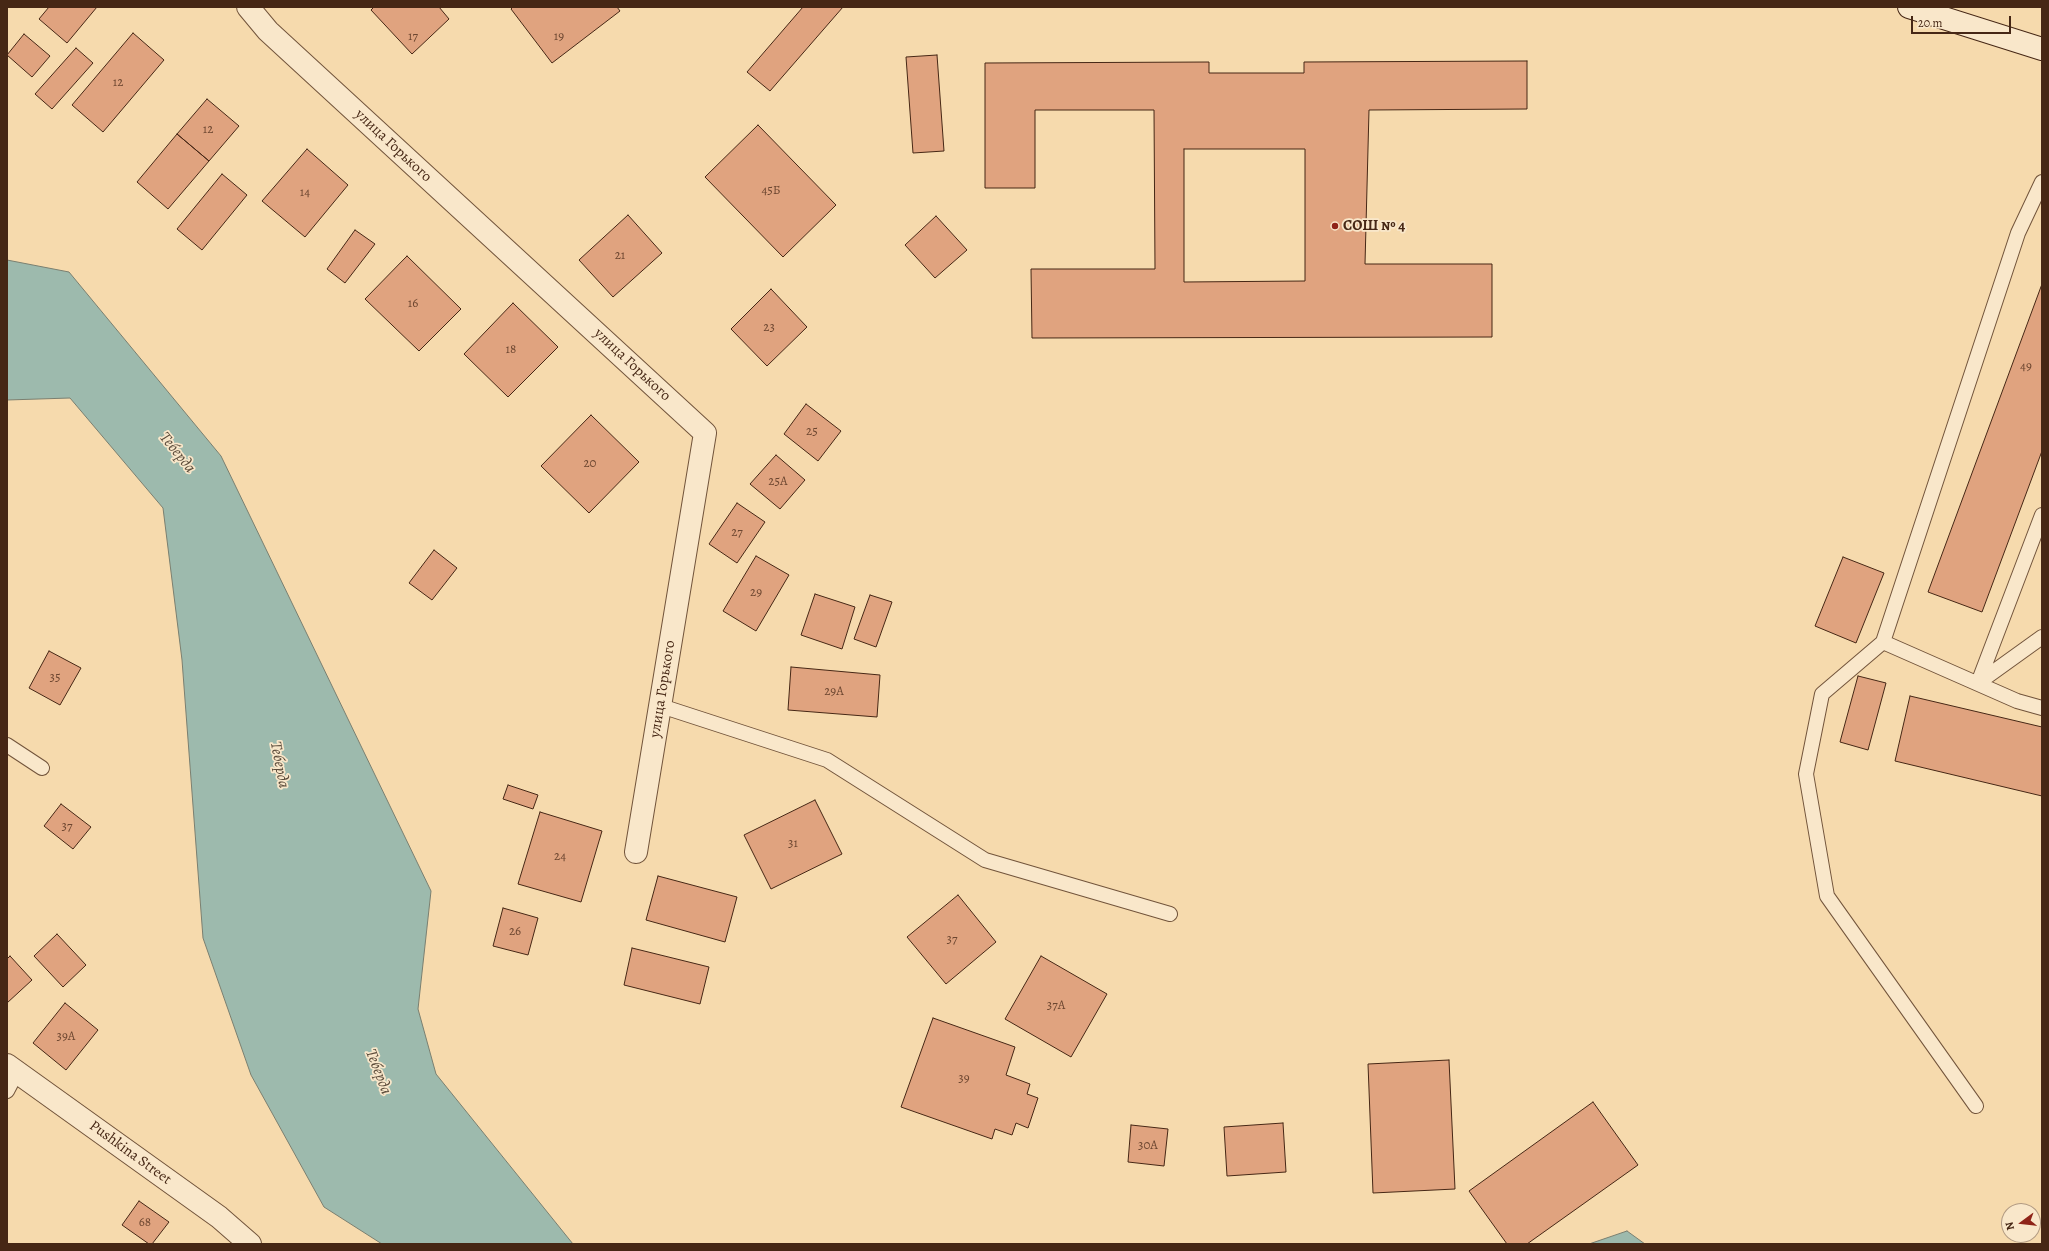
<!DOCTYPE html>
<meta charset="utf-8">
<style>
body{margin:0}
#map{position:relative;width:2049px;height:1251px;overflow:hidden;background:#f6daad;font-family:Alegreya,serif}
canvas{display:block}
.frame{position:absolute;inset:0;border:8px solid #462715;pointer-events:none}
.north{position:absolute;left:2001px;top:1203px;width:40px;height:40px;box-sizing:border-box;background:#f9e7ca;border:1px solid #b19a82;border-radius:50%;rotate:255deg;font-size:11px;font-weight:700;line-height:16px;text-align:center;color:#462715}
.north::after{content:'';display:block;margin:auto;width:14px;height:18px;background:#8f2418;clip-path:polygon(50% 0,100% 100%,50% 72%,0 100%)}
.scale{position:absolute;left:1911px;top:16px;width:100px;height:18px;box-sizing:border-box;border:2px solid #462715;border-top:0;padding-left:5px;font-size:12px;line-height:14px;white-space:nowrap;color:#462715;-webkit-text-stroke:3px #f9e7ca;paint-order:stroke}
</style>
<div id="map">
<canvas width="2049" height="1251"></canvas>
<div class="frame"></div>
<div class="north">N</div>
<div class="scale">20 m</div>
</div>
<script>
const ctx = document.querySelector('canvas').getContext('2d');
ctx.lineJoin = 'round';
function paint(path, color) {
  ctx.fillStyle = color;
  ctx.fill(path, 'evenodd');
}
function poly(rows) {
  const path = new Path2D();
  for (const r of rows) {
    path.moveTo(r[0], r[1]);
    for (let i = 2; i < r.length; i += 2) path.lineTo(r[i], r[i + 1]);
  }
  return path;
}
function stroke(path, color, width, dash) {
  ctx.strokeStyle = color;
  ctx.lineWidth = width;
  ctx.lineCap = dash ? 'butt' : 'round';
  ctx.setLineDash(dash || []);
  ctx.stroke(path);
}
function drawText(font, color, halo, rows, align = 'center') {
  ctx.font = font + ' Alegreya,serif';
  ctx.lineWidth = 3.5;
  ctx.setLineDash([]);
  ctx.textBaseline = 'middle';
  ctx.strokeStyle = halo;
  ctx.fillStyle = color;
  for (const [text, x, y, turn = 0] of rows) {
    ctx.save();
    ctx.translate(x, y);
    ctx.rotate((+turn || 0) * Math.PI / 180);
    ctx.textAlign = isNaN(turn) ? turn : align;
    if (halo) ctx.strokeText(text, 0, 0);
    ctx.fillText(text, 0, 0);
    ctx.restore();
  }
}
const water = poly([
 [7,260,69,272,221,456,431,891,418,1009,436,1074,573,1244,382,1244,324,1207,251,1075,203,938,182,660,163,508,70,398,7,400,7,260],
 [1627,1231,1645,1244,1589,1244,1627,1231]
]);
paint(water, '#9dbaad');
stroke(water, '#7a7f70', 1);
const building = poly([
 [49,7,97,7,67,43,39,19,49,7],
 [374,7,439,7,449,19,412,54,371,10,374,7],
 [513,7,617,7,620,11,552,63,511,9,513,7],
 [803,7,843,7,770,91,747,72,803,7],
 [133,33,164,60,103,132,72,105,133,33],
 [24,34,50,56,32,77,7,55,24,34],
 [76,48,93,63,52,109,35,94,76,48],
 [937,55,944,151,913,153,906,57,937,55],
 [1527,61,1527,109,1369,110,1365,264,1492,264,1492,337,1032,338,1031,269,1155,269,1154,110,1035,110,1035,188,985,188,985,63,1209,62,1209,73,1304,73,1304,62,1527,61],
 [1184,149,1305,149,1305,281,1184,282,1184,149],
 [207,99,239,126,209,161,177,134,207,99],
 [758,125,836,205,783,257,705,177,758,125],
 [177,134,209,161,168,209,137,182,177,134],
 [307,149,348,185,305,237,262,201,307,149],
 [222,174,247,195,202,250,177,229,222,174],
 [628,215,662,253,613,297,579,260,628,215],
 [936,216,967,250,935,278,905,245,936,216],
 [355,230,375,244,345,283,327,269,355,230],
 [407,256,461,309,419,351,365,299,407,256],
 [2042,284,2042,451,1982,612,1928,592,2042,284],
 [771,289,807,327,767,366,731,329,771,289],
 [513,303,558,347,508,397,464,354,513,303],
 [806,404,841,431,818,461,784,434,806,404],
 [591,415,639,462,589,513,541,466,591,415],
 [776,455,805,480,780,509,750,484,776,455],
 [737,503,765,522,737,563,709,544,737,503],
 [434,550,457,568,432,600,409,583,434,550],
 [756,556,789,575,756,631,723,611,756,556],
 [1843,557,1884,573,1856,643,1815,626,1843,557],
 [815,594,855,607,842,649,801,635,815,594],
 [870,595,892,602,876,647,854,639,870,595],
 [49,651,81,668,60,705,29,688,49,651],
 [791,667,880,675,877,717,788,710,791,667],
 [1858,676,1886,683,1868,750,1840,742,1858,676],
 [1910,696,2042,727,2042,796,1895,761,1910,696],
 [508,785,538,795,533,809,503,799,508,785],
 [815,800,842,854,771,889,744,835,815,800],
 [61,804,91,827,73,849,44,826,61,804],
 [540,812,602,831,581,902,518,884,540,812],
 [658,876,737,897,725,942,646,920,658,876],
 [958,895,996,942,946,984,907,937,958,895],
 [503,908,538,918,528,955,493,946,503,908],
 [57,934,86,965,63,987,34,956,57,934],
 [632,948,709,967,700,1004,624,985,632,948],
 [10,956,32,980,7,1003,7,959,10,956],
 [1041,956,1107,994,1071,1057,1005,1019,1041,956],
 [65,1003,98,1030,66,1070,33,1043,65,1003],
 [933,1018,1015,1047,1006,1075,1030,1084,1027,1094,1038,1098,1028,1128,1016,1123,1012,1135,995,1129,992,1139,901,1107,933,1018],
 [1449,1060,1455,1189,1373,1193,1368,1064,1449,1060],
 [1593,1102,1638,1165,1527,1244,1507,1244,1469,1191,1593,1102],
 [1283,1123,1286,1172,1227,1176,1224,1127,1283,1123],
 [1131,1125,1168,1129,1164,1166,1128,1162,1131,1125],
 [139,1201,169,1222,152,1244,149,1244,122,1225,139,1201]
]);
paint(building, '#e0a37f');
stroke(building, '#462715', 1);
const lane = poly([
 [2042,182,2018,233,1883,642,2017,701,2042,708],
 [1883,642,1822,694,1806,774,1827,896,1976,1106],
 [1978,683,2042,515],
 [1978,683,2042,637],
 [661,706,827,760,985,860,1170,914],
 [7,745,42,768],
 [7,1091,17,1072]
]);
const street = poly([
 [248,7,268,31,705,433,636,852],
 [7,1065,219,1217,250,1244]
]);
const secondary = poly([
 [1909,7,2042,49]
]);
stroke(lane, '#72543b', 16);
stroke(street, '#72543b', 24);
stroke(secondary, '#462715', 24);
stroke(lane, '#f9e7ca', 14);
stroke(street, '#f9e7ca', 22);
stroke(secondary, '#f9e7ca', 22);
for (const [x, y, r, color] of [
 [1335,226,4,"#8f2418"]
]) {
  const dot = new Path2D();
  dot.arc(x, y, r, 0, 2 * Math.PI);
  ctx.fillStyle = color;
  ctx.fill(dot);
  stroke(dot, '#f9e7ca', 1.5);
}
drawText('13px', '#6c4630', null, [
 ["17",413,37],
 ["19",559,37],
 ["12",118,83],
 ["12",208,130],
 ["45Б",771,191],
 ["14",305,193],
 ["21",620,256],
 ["16",413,304],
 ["23",769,328],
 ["18",511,350],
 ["49",2026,367],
 ["25",812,432],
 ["20",590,464],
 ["25А",778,482],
 ["27",737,533],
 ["29",756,593],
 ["35",55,678],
 ["29А",834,692],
 ["37",67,827],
 ["31",793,844],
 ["24",560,857],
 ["26",515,932],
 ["37",952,940],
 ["37А",1056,1006],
 ["39А",66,1037],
 ["39",964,1079],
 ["30А",1148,1146],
 ["68",145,1223]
]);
drawText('15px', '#462715', '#f9e7ca', [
 ["улица Горького",393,146,43],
 ["улица Горького",632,365,43],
 ["улица Горького",663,689,-81],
 ["Pushkina Street",130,1153,36]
]);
drawText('bold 15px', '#462715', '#f9e7ca', [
 ["СОШ № 4",1343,226]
], 'left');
drawText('italic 16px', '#5c4c3b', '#f9e7ca', [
 ["Теберда",177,453,51],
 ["Теберда",279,765,79],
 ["Теберда",378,1072,69]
]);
</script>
